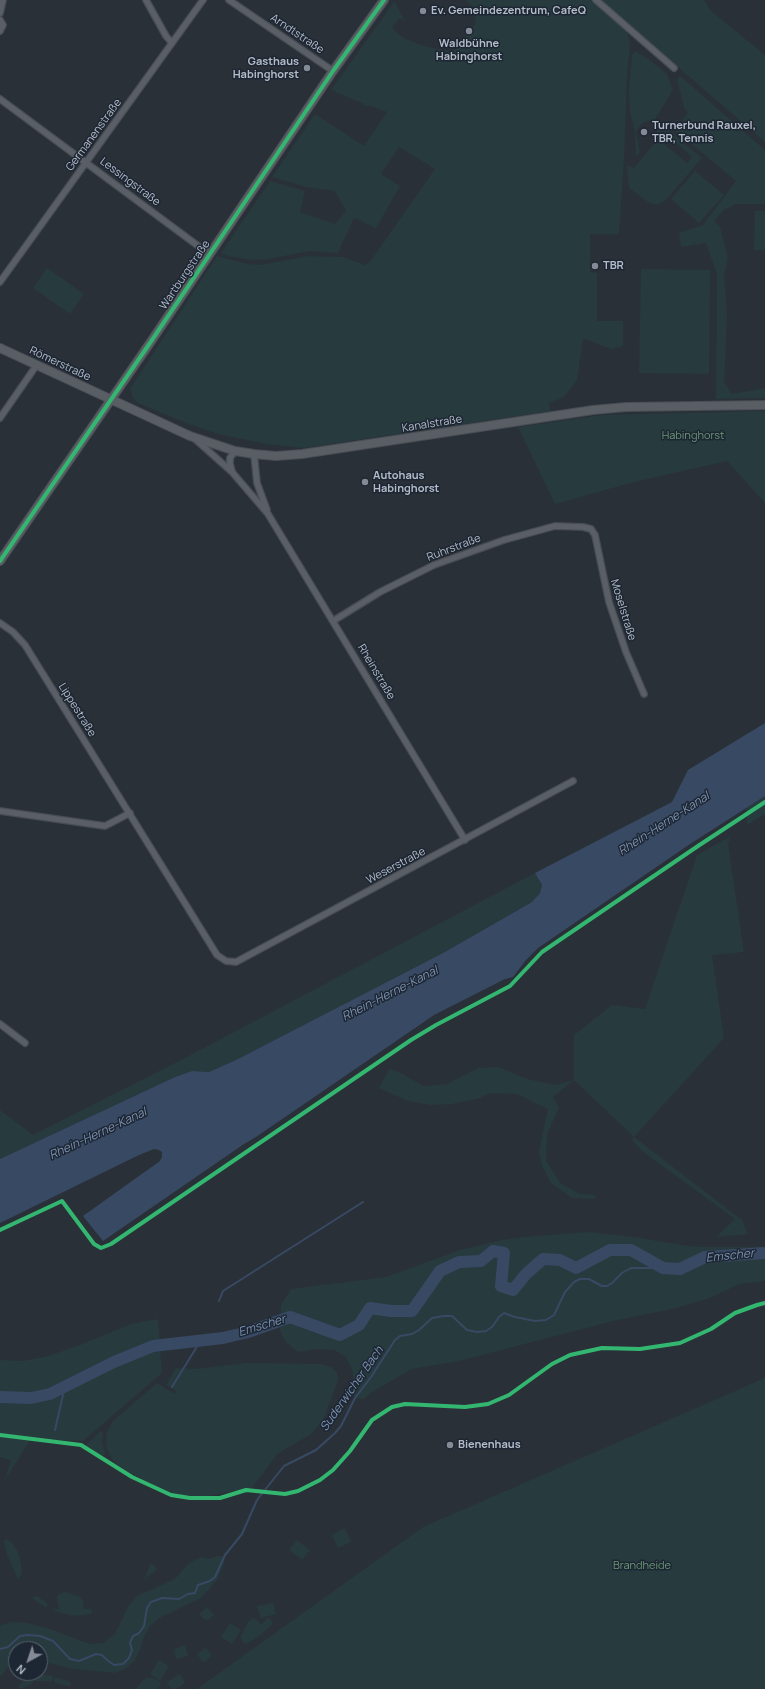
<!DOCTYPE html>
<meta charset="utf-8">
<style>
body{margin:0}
#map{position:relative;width:765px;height:1689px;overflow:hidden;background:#2a3038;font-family:Manrope,sans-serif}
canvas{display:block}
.north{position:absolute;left:8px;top:1641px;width:40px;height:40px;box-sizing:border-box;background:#1d2633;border:1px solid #59626f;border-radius:50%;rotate:220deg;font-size:11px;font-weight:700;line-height:16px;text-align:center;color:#b4bcc9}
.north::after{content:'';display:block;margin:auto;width:14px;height:18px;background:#848b96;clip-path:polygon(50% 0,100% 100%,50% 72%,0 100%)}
</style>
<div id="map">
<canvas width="765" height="1689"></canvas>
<div class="north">N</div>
</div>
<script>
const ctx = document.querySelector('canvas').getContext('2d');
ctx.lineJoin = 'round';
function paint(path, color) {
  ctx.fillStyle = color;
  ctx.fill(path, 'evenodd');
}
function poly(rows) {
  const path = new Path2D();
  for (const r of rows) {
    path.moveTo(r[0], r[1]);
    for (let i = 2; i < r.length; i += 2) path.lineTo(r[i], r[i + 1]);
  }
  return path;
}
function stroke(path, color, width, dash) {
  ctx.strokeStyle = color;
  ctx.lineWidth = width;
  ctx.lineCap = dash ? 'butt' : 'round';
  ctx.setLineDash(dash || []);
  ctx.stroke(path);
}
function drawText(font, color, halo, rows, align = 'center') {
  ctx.font = font + ' Manrope,sans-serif';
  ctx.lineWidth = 3;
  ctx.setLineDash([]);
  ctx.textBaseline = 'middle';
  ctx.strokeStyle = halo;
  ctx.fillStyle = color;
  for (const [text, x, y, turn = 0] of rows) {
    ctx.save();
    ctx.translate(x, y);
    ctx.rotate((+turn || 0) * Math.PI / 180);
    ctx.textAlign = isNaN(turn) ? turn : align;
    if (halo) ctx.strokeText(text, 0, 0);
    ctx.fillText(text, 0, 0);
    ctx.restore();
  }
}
paint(poly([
 [466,0,594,0,625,28,627,31,630,44,627,75,624,160,619,234,590,234,590,272,597,273,597,321,623,321,623,346,611,349,583,338,577,380,564,397,549,403,550,411,303,448,266,444,219,434,186,423,138,403,133,398,130,389,217,256,248,264,261,265,308,256,343,257,365,265,370,262,435,169,399,147,381,174,400,186,376,228,354,218,338,253,311,251,268,259,253,260,228,256,221,253,270,181,305,191,300,212,335,224,346,211,335,191,306,187,272,177,315,114,364,146,387,112,368,105,367,107,364,105,364,104,331,90,394,2,397,6,405,22,400,18,392,27,396,32,404,38,424,46,451,52,457,48,475,25,476,10],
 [600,0,704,0,711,11,765,55,765,142],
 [635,51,647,58,667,74,673,90,655,119,702,158,665,201,656,205,648,202,629,188,627,165,634,168,658,139,687,163,692,157,664,132,656,132,659,128,652,120,642,123,636,131,640,153,636,156,635,131,630,112,629,90,632,55],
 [680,76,765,150,765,204,736,204,724,210,714,221,720,227,728,258,724,275,727,316,724,382,732,394,765,388,765,398,716,399,717,274,706,243,681,247,679,233,703,225,736,181,676,131,688,112,685,110,677,80],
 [695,171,724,195,699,223,671,199],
 [755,211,765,211,765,250,754,250],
 [47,268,84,294,70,314,33,288],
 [641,269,710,270,709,374,639,373],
 [765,411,765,503,727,461,634,482,555,504,518,427,603,415],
 [765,796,765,814,747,825,746,808],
 [731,836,728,844,744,952,712,955,724,1038,634,1137,742,1220,748,1234,716,1237,735,1219,642,1151,632,1140,634,1137,574,1080,553,1097,559,1108,547,1134,546,1160,560,1183,580,1194,596,1195,595,1199,572,1198,551,1183,542,1166,539,1151,548,1109,517,1094,490,1093,480,1098,452,1104,430,1105,408,1101,379,1088,389,1069,399,1072,423,1086,447,1084,479,1068,498,1067,527,1079,555,1085,574,1080,574,1035,612,1005,645,1009,697,855],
 [535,873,542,885,540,893,532,902,443,953,236,1060,209,1072,192,1071,175,1077,0,1159,0,1110,33,1135,183,1059],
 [589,1232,633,1237,694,1247,765,1247,765,1281,740,1284,707,1299,672,1309,613,1321,459,1361,412,1369,372,1392,364,1399,355,1398,350,1390,354,1384,352,1369,346,1357,334,1350,317,1349,298,1352,286,1342,280,1330,281,1305,291,1289,386,1277,460,1250,502,1240,534,1236],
 [158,1319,162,1373,83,1441,31,1439,5,1480,11,1460,0,1457,0,1360,22,1361,45,1357,80,1345,131,1324],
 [247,1363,320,1364,332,1367,337,1373,338,1380,323,1421,311,1434,277,1454,252,1488,203,1497,179,1495,159,1489,138,1477,118,1465,112,1459,107,1449,106,1441,107,1433,112,1422,157,1383,175,1394,176,1391,166,1385,176,1368,196,1369],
 [765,1378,765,1689,197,1689,423,1527],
 [101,1431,103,1433,102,1443,105,1454,102,1456,86,1445],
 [345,1528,351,1542,338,1548,332,1535],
 [6,1539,12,1543,18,1552,21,1563,22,1572,18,1580,6,1552,4,1541],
 [297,1540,310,1550,302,1560,289,1550],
 [217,1556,222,1556,225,1561,217,1580,201,1598,159,1618,150,1626,143,1639,140,1650,134,1661,125,1669,115,1673,74,1669,40,1661,40,1649,16,1649,16,1660,13,1661,0,1677,0,1627,2,1625,11,1622,27,1623,47,1628,90,1644,103,1643,115,1634,129,1605,137,1596,175,1579,188,1564,201,1557,209,1559],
 [151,1563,157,1569,144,1580,144,1579],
 [65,1592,78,1596,82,1599,84,1604,83,1609,91,1609,92,1614,73,1616,54,1611,55,1609,59,1609,57,1597,59,1594],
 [35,1596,37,1596,47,1603,47,1608,32,1598],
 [273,1603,276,1614,261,1618,257,1606],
 [207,1607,214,1615,206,1621,199,1614],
 [269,1617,273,1623,261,1635,246,1644,244,1643,240,1637,248,1622,253,1618,257,1620,261,1625],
 [230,1623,241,1630,232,1644,221,1637],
 [185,1645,188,1656,176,1659,174,1649],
 [206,1648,212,1656,203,1663,197,1654],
 [159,1660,169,1666,160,1681,150,1674],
 [180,1674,185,1683,176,1689,171,1689,167,1682],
 [33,1675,46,1675,53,1676,52,1681,35,1681],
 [31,1676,33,1681,31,1684,21,1689,18,1687,22,1682],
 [55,1677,71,1682,70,1687,54,1682],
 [147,1678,153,1678,160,1682,161,1684,158,1689,136,1689,143,1680]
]), '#273a3e');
paint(poly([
 [765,723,765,796,690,844,538,948,526,960,513,977,505,979,434,1015,256,1137,244,1144,103,1241,83,1216,160,1161,162,1157,162,1152,159,1150,154,1149,139,1155,0,1223,0,1159,175,1077,192,1071,209,1072,236,1060,443,953,532,902,540,893,542,885,535,873,672,802,688,770]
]), '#384963');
stroke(poly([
 [219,1301,223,1291,363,1202],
 [172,1387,201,1340],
 [55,1430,65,1386],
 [0,1649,8,1647,20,1636,28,1635,40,1636,53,1641,70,1659,79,1661,96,1654,102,1655,107,1660,114,1665,123,1664,129,1658,132,1650,130,1643,133,1636,139,1633,144,1626,147,1608,151,1602,162,1598,179,1599,188,1594,195,1593,198,1585,210,1581,215,1577,225,1555,242,1534,257,1500,284,1466,316,1450,335,1433,341,1426,355,1398,371,1377,395,1340,400,1336,412,1334,419,1330,432,1318,443,1316,452,1316,467,1330,477,1332,486,1331,492,1327,499,1317,504,1313,515,1317,535,1321,546,1320,554,1315,565,1292,574,1282,580,1279,589,1279,602,1286,607,1286,612,1283,622,1273,631,1268,663,1268]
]), '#384963', 2);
stroke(poly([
 [0,1397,31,1398,50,1394,114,1362,153,1346,223,1338,248,1332,290,1317,340,1335,359,1325,370,1308,391,1311,412,1311,440,1271,459,1262,481,1261,493,1251,504,1253,501,1286,513,1290,526,1274,543,1259,560,1260,576,1268,610,1250,631,1250,663,1268,680,1269,705,1257,765,1253]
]), '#384963', 12);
const minor = poly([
 [146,0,166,36,172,43],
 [229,0,333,71],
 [596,0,674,68],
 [0,13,3,0],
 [0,20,3,25,0,31],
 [0,99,209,254],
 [0,282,203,0],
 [0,418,36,366],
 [195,439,232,472,268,514,465,840],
 [254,454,257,483,267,510],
 [232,471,230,464,230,458,235,451],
 [333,621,380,592,434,565,504,540,555,526,583,527,591,529,595,535,609,602,626,652,644,694],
 [0,623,13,632,25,645,217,955,226,961,236,962,573,781],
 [0,811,105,826,130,813],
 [0,1024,25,1043]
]);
const secondary = poly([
 [0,348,190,436,235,451,254,454,276,456,302,454,593,410,626,407,765,405],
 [0,561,152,340,333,71,384,0]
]);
stroke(minor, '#484c53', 8);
stroke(secondary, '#484c53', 10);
stroke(minor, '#5a5e66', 5.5);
stroke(secondary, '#595d64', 8);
stroke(poly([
 [0,561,152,340,333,71,384,0],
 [0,1230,62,1201,94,1244,101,1248,111,1244,411,1040,436,1025,510,986,542,952,698,846,765,802],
 [0,1435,81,1445,132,1477,171,1495,190,1498,220,1498,246,1490,285,1494,298,1491,320,1480,333,1470,350,1451,372,1420,392,1407,405,1404,465,1407,488,1404,509,1395,552,1364,570,1355,602,1348,640,1349,680,1343,711,1329,735,1313,757,1305,765,1303]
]), '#33b770', 4);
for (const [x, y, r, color] of [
 [423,11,4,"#848b96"],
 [469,31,4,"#848b96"],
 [307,68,4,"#848b96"],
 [644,132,4,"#848b96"],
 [595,266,4,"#848b96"],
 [365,482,4,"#848b96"],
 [450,1445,4,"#848b96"]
]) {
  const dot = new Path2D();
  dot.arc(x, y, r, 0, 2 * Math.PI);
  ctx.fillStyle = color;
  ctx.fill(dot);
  stroke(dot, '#1d2633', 1.5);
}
drawText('bold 11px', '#b4bcc9', '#1d2633', [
 ["Ev. Gemeindezentrum, CafeQ",431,11],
 ["Waldbühne",469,44,"center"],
 ["Habinghorst",469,57,"center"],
 ["Gasthaus",299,62,"right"],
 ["Habinghorst",299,75,"right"],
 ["Turnerbund Rauxel,",652,126],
 ["TBR, Tennis",652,139],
 ["TBR",603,266],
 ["Autohaus",373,476],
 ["Habinghorst",373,489],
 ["Bienenhaus",458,1445]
], 'left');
drawText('11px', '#b4bcc9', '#1d2633', [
 ["Arndtstraße",297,34,34],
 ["Germanenstraße",94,135,-54],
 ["Lessingstraße",130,182,37],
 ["Wartburgstraße",185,275,-56],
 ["Römerstraße",60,364,25],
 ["Kanalstraße",432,424,-9],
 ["Ruhrstraße",454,548,-21],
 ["Moselstraße",623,610,73],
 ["Rheinstraße",376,672,59],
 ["Lippestraße",77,710,58],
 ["Weserstraße",396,866,-28]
]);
drawText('11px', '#6b9a76', '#1d2633', [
 ["Habinghorst",693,436],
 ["Brandheide",642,1566]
]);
drawText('italic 12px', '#7c92b1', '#1d2633', [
 ["Rhein-Herne-Kanal",664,824,-33],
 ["Rhein-Herne-Kanal",390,994,-27],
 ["Rhein-Herne-Kanal",98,1134,-25],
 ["Emscher",730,1256,-6],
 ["Emscher",262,1326,-17],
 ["Suderwicher Bach",352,1389,-55]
]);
</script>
